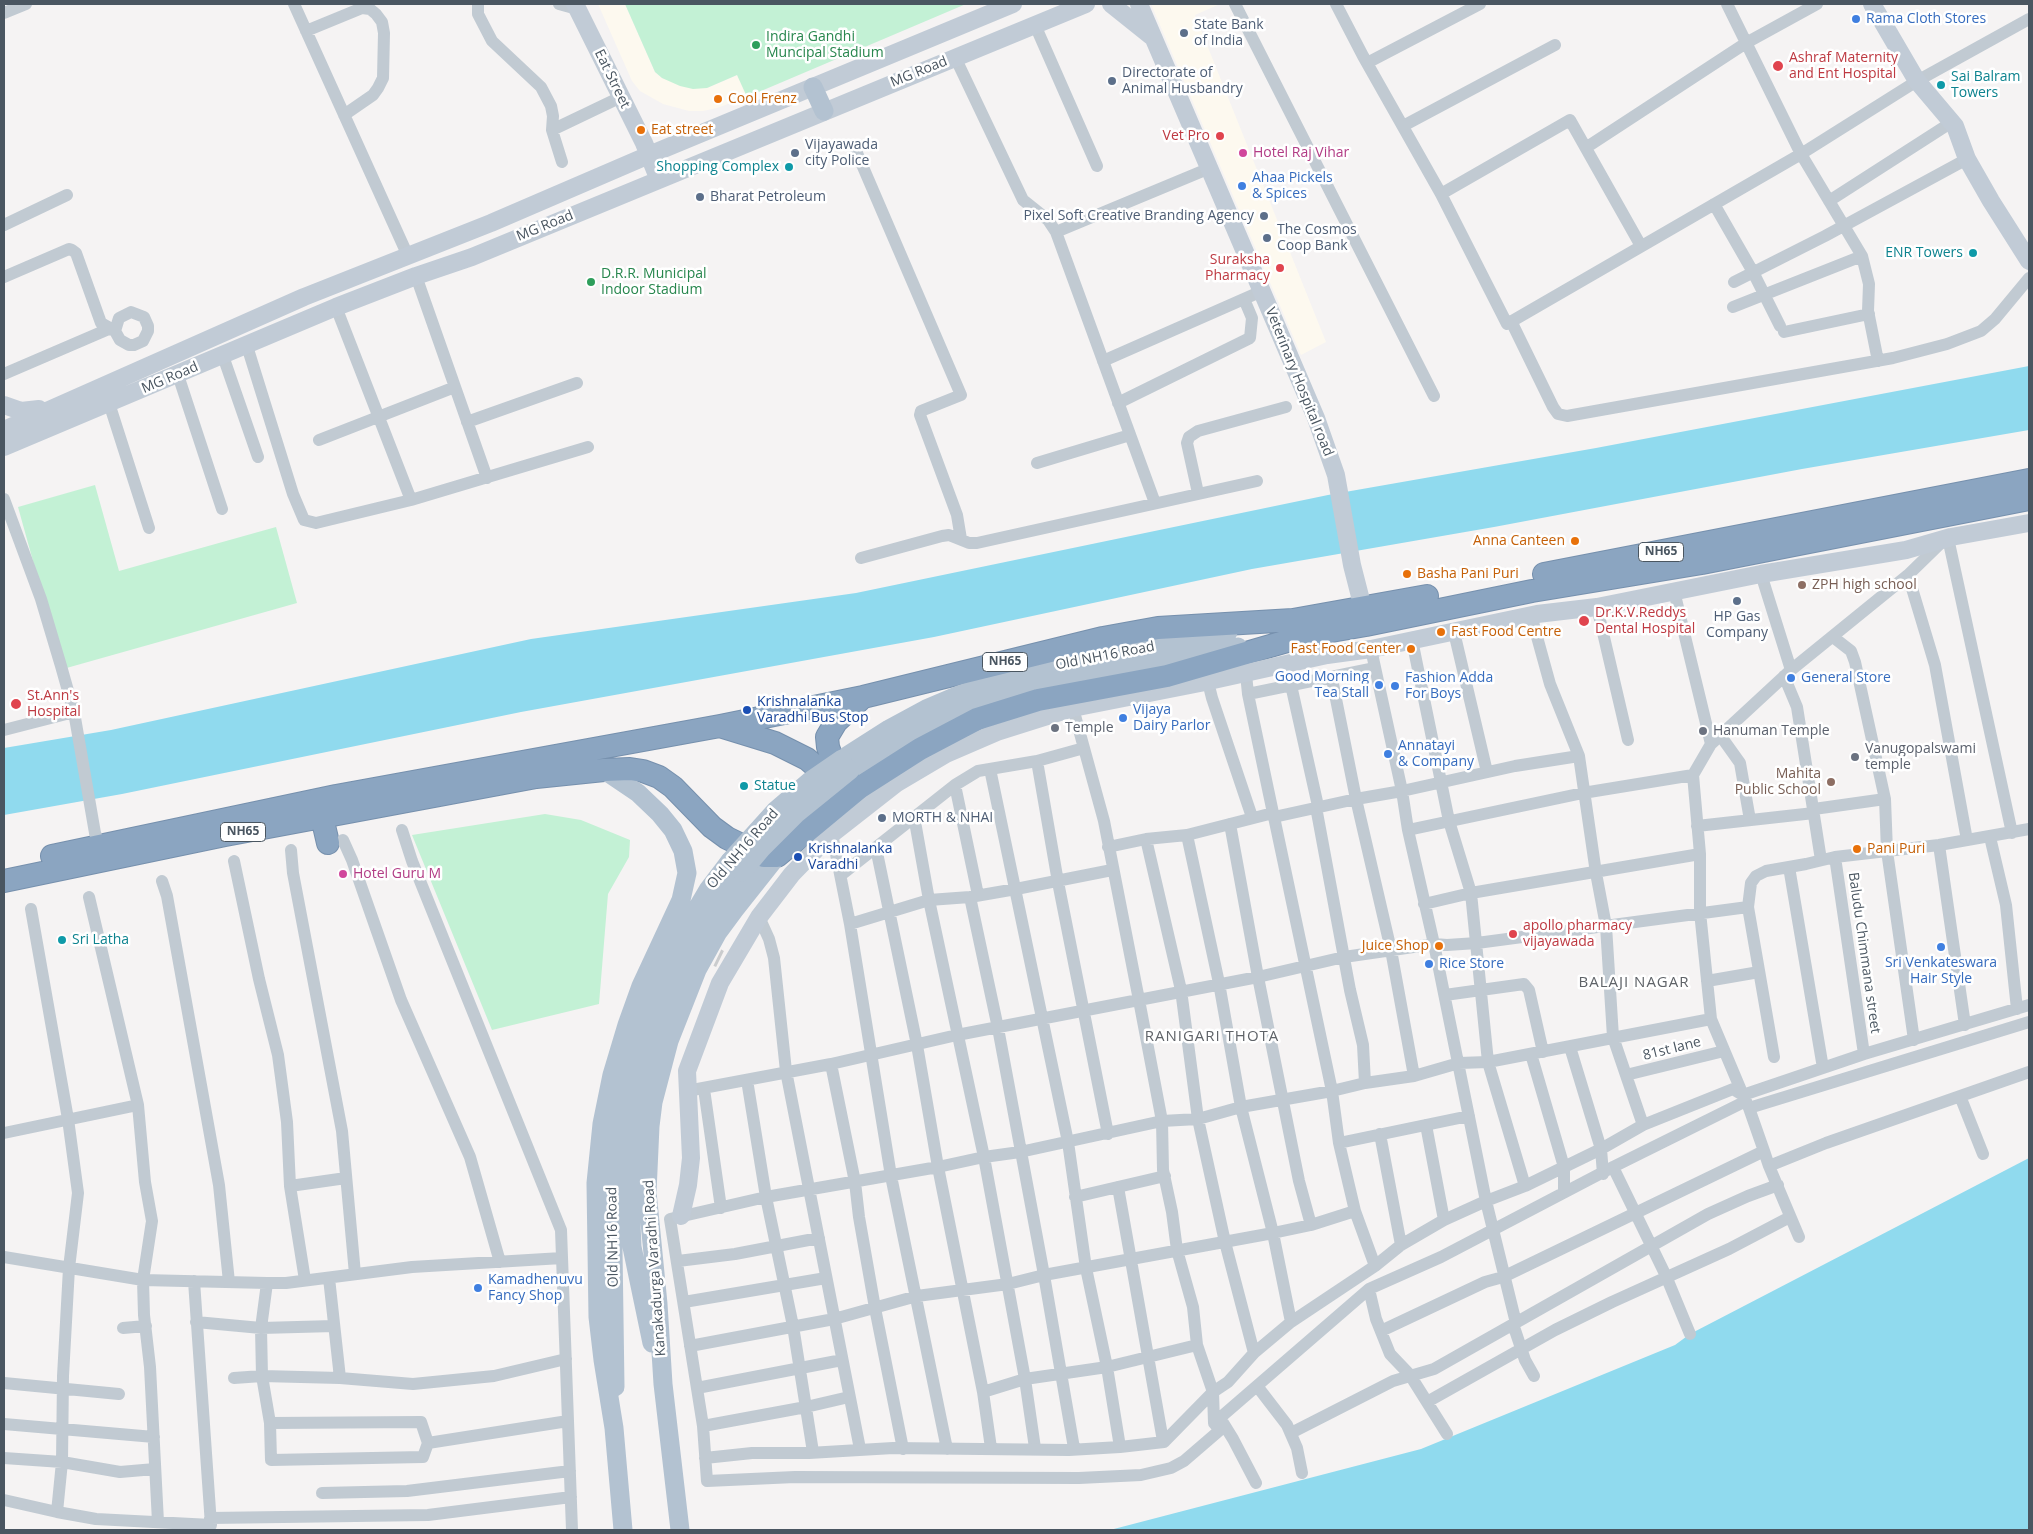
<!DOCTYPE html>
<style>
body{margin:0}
#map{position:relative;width:2033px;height:1534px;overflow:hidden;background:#f5f3f3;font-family:"Open Sans",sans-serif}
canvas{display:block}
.frame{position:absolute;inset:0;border:5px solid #4a5661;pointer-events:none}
</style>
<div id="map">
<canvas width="2033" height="1534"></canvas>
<div class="frame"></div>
</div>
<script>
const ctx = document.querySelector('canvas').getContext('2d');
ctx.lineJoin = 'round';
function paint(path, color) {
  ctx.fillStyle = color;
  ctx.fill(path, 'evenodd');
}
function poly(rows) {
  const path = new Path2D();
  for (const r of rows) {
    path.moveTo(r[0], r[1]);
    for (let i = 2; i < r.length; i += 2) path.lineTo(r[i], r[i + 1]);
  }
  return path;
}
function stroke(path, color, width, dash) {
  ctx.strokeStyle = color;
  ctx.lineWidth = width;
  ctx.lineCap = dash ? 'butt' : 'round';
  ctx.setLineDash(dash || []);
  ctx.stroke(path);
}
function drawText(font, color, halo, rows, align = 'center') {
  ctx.font = font + ' "Open Sans",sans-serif';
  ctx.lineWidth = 5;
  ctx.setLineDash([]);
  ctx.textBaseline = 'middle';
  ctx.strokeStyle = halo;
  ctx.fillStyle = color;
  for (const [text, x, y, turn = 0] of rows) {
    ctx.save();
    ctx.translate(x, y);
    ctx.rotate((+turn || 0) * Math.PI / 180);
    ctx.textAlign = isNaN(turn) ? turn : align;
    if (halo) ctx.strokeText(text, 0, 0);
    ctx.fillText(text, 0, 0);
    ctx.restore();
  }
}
paint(poly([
 [598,4,625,4,655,72,662,78,707,88,738,75,747,97,717,108,703,111,689,111,663,104,640,91,632,81],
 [1151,4,1220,4,1195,15,1326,342,1301,355]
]), '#fdf9ef');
paint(poly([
 [625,4,966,4,747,97,737,75,707,88,693,89,680,86,662,78,655,72],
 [95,485,119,571,276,527,297,603,63,669,18,507],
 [545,814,581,820,630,840,629,857,608,894,599,1004,492,1030,412,835]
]), '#c3f1d5');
paint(poly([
 [2029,366,2029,430,1802,469,1494,527,1252,569,934,637,521,712,122,794,4,815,4,748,111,730,531,639,856,593,1328,495,1596,448],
 [2029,1158,2029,1530,1110,1530,1421,1449,1675,1345,1690,1334]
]), '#90daee');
stroke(poly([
 [693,946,720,959]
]), '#caccce', 18, [18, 9]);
const highway = poly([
 [1544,574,2029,480],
 [723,727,775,743,807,759,814,765,824,782,827,793],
 [849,780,832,758,828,747,827,737,836,722,862,698],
 [322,817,328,843],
 [52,856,336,796,720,726,863,697,1103,638,1158,628,1293,620,1427,596],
 [4,881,225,835,536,777,604,770,630,769,643,771,659,777,673,787,712,827,727,838,764,856,777,856,859,788,920,749,977,719,1038,700,1167,676,1308,635,1366,625,1532,591,1702,563,2029,499]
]);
stroke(highway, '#7690ad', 24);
stroke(poly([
 [294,4,408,256],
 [478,4,478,14,492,41,541,87,551,106,553,116,552,130,562,162],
 [559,4,577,9],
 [1235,4,1434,396],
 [1336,4,1363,56,1441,194,1507,324,1801,154,1917,81,2029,19],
 [1727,4,1801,154,1862,256,1869,284,1868,311,1878,361],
 [4,13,26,4],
 [1035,25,1097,166],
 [306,31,362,8,370,9,376,14,382,22,384,33,383,78,378,88,373,95,344,115],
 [955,57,1023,200,1048,220,1056,232,1155,503],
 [1367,63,1480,4],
 [1403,126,1555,45],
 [552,130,621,97],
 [854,146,961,395,921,411,920,415,957,515,961,539],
 [1587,147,1746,43,1817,4],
 [1441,194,1570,120,1641,246],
 [1829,201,1952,122],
 [1714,204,1753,272,1780,326],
 [4,225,67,195],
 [1056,232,1210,168],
 [416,276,487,478],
 [4,277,69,249,72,250,76,253,101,323,115,331,120,340,129,345,134,345,143,341,148,331,148,326,144,317,131,312,119,318,115,331],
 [1734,282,1825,236,1967,159],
 [336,307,411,500],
 [1733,307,1862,256],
 [1511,321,1553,407,1558,414,1567,416,1893,358,1947,344,1981,331,1995,319,2029,278],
 [1784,332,1869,314],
 [247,346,293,494,304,520,316,523,411,500,588,447],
 [223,356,258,457],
 [1103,361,1262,291],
 [4,374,111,328],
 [178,375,222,509],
 [109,403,149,528],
 [1118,403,1250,338,1252,318,1244,299],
 [467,422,577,383],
 [319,440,455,387],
 [1037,463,1130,435],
 [1198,493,1187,443,1189,437,1198,431,1286,407],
 [4,499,41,599,61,666,74,712,95,833,99,845],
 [1948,538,2012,833],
 [1945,539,1908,575,1791,670,1711,744,1693,775,1700,854,1700,912,1711,1019,1743,1095,1864,1054,2029,1005],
 [861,558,942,536,949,535,969,543,977,543,1257,481],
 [1761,574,1791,670],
 [1908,575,1935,665,1967,840],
 [1674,591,1711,744],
 [1597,607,1628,740],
 [1531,615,1550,684,1579,756,1596,873,1606,926,1613,1037,1643,1125],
 [1454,632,1487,772],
 [1833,637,1851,651,1855,662,1885,799,1887,851,1914,1040],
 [1412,640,1449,821,1471,893,1488,1062,1525,1186],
 [1371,649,1402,791,1408,830,1583,793,1693,775],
 [1246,674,1248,694,1273,813],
 [1784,676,1797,707,1821,860],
 [1332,679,1356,799,1391,950,1414,1076],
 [1208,682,1212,698,1252,817],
 [1291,685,1318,806],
 [1248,694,1375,668],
 [1073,708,1104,821,1139,1000,1162,1121,1163,1170,1172,1212,1177,1250,1193,1307,1197,1345,1213,1392,1214,1423],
 [4,730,74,712],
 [1720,735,1740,763,1750,820],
 [1037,761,1058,882,1108,1134],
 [990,769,1068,1142,1086,1268,1107,1367,1120,1447],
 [955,785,978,895],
 [1316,807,1350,990,1363,1045,1365,1083],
 [1814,809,1885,799],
 [914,816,929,900,984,1157,1025,1379,1035,1448],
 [1230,824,1258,977,1299,1181,1311,1225],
 [1697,826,1814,813],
 [402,830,412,861,561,1230,572,1530],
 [1408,830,1434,944,1486,1201,1516,1323],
 [832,834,850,924,891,1176,947,1449],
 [1187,835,1219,983,1241,1107,1273,1233,1291,1322],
 [1990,837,2006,905,2017,1009],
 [1146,839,1181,990,1198,1119,1225,1242,1254,1353],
 [343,840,352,860,401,1000,470,1157,500,1262],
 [1939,845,1965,1025],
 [1108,847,1146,839,1187,835,1273,813,1274,817],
 [876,848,917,1045,938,1167,983,1392,991,1448],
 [291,850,293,873,342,1131,355,1274],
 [1835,857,1864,1054],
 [234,861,259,979,278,1055,287,1122,290,1186,305,1280],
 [1789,867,1823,1068],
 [841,875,955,785,978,771,1037,761,1084,748],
 [162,881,167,896,219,1185,229,1282],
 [89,897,138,1105],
 [970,897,998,1028,1044,1275,1074,1448],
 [1424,904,1471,893,1700,854],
 [1748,907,1774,1057],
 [31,909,68,1119,78,1193,69,1268,63,1376,62,1462,57,1512,96,1519,211,1525,194,1281],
 [759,917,769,939,774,958,786,1071,860,1449],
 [850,924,929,900,970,897,1016,889,1112,870],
 [1707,981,1759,972],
 [1445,995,1524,984,1529,990,1543,1052],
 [1711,1019,1488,1062,1459,1063,1414,1076,1365,1083,1332,1091,1241,1107,1198,1119,1162,1121,1020,1152,984,1157,938,1167,766,1197,670,1219,703,1426,707,1481,795,1477,1079,1478,1141,1475,1171,1468,1184,1461,1220,1430,1214,1423,1369,1289,1441,1257,1613,1167,1746,1101],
 [1570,1047,1601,1149,1603,1174],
 [1531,1054,1564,1167,1564,1192],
 [831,1064,855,1182,859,1217,875,1308,903,1449],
 [1626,1075,1724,1051],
 [747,1080,766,1197,793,1326,813,1452],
 [704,1089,721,1208],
 [687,1091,831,1064,957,1035,1258,977,1344,957,1434,944,1447,945,1477,943,1748,907,1751,883,1756,876,1766,871,1806,864,1835,857,1939,845,2029,829],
 [1960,1096,1983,1154],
 [1749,1108,2029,1022],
 [1426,1125,1444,1220],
 [4,1133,138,1105,145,1182,152,1221,143,1280,144,1315,150,1367,158,1522],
 [1380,1134,1401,1245],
 [1339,1143,1469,1116],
 [1769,1166,1799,1237],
 [1613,1167,1666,1276,1690,1334],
 [290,1186,346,1178],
 [1118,1187,1163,1441],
 [1075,1197,1165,1176],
 [4,1257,143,1280,267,1283,286,1283,412,1267,562,1258],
 [678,1261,735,1254,819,1238],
 [1375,1266,1355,1211,1339,1143,1332,1091,1274,817,1356,799,1402,791,1515,766,1579,756],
 [329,1278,340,1378],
 [267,1283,261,1328,262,1376,270,1423],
 [1369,1289,1376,1319,1390,1354,1410,1375,1447,1434],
 [684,1302,826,1278],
 [196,1322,261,1328,334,1326],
 [1513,1324,1525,1360,1534,1376],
 [123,1328,146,1326],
 [1381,1331,1485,1282,1503,1277,1764,1151,1769,1166,1826,1143,2029,1072],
 [690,1346,834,1319,917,1296,1008,1284,1044,1275,1273,1233,1311,1225,1355,1211],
 [234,1378,262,1376,340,1378,413,1384,494,1376,566,1359],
 [4,1383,119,1394],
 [1257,1386,1287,1425,1297,1448,1302,1473],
 [697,1388,842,1360],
 [983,1392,1025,1379,1107,1367,1197,1345],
 [1427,1402,1555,1330,1612,1302,1729,1249,1790,1217],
 [1220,1418,1233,1439,1256,1483],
 [4,1424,154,1437],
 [703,1426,806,1407,849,1397],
 [1291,1433,1393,1381,1434,1369,1708,1214,1748,1196,1778,1185],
 [428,1443,423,1457,271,1460,270,1423,421,1422,428,1443,568,1421],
 [4,1458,62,1462,120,1472,155,1469],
 [705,1458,752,1453,809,1453,893,1448,1069,1450,1120,1447,1164,1442,1213,1392,1228,1382,1254,1353,1291,1322,1375,1266,1401,1245,1444,1220,1486,1201,1525,1186,1601,1149,1643,1125,1733,1089,1743,1095,1749,1108,1764,1151],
 [322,1493,407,1491,570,1471],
 [4,1500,57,1512],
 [210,1518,428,1515,571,1497]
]), '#c1cad2', 12);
stroke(poly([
 [575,4,644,143,659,180],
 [1111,4,1151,36],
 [1139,4,1316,418,1336,475,1352,565,1363,608],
 [1872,4,1917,81,1955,126,1967,159,1991,201,2029,261],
 [4,405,21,411,39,409],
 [4,430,304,297,491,223,649,155,1013,4],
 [4,447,336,307,416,276,472,257,1086,4],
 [681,1216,688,1185,691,1158,687,1071,720,983,759,917,792,874,828,837,897,783,946,754,997,732,1073,708,1200,683,1327,655,1371,649,1537,614,1597,607,1761,574,1906,550,1951,537,2029,523]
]), '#c1cbd6', 18);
stroke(poly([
 [813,87,824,111],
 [842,759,889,729,926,709,959,695,998,681,1065,662,1228,632],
 [604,770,638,793,660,814,673,830,683,851,687,873,681,900,641,986,627,1025,612,1075,602,1124,596,1183,598,1317,603,1360,614,1428,623,1530],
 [850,770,906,736,941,719,989,700,1057,680,1238,647],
 [652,1343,632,1247,629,1179,631,1138,636,1105,648,1057,665,1004,699,936,742,872],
 [615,1387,612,1181,616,1131,625,1083,632,1051,654,991,682,934,708,890,730,861],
 [680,1530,663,1384,658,1304,647,1192,650,1126,653,1102,669,1041,697,970,718,932,735,909,777,856]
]), '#b3c2d1', 19);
stroke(highway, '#8ba5c1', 22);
stroke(poly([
 [730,861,775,811,810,781,842,759],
 [742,872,762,848,797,813,850,770]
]), '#b3c2d1', 19);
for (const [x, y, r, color] of [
 [1856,19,5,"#3f7fe0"],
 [1184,33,5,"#5c6f8a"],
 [756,45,5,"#2e9e5b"],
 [1778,66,6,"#e0444e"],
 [1112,81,5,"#5c6f8a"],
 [1941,85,5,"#0f9aa8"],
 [718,99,5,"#e8710a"],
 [641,130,5,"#e8710a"],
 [1220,136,5,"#e0444e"],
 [795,153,5,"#5c6f8a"],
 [1243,153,5,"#d1479c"],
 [789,167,5,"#0f9aa8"],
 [1242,186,5,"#3f7fe0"],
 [700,197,5,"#5c6f8a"],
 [1264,216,5,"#5c6f8a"],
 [1267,238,5,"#5c6f8a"],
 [1973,253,5,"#0f9aa8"],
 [1280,268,5,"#e0444e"],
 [591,282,5,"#2e9e5b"],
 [1575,541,5,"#e8710a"],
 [1407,574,5,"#e8710a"],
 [1802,585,5,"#8d6e63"],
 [1737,601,5,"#5c6f8a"],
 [1584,621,6,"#e0444e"],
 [1441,632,5,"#e8710a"],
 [1411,649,5,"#e8710a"],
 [1791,678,5,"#3f7fe0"],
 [1379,685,5,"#3f7fe0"],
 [1395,686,5,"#3f7fe0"],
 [16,704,6,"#e0444e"],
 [747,710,5,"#1a4fb4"],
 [1123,718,5,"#3f7fe0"],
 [1055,728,5,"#6b7280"],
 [1703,731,5,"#6b7280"],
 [1388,754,5,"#3f7fe0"],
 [1855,757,5,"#6b7280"],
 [1831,782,5,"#8d6e63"],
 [744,786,5,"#0f9aa8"],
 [882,818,5,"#5c6f8a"],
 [1857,849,5,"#e8710a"],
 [798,857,5,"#1a4fb4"],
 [343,874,5,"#d1479c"],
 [1513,934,5,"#e0444e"],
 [62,940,5,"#0f9aa8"],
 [1439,946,5,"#e8710a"],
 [1941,947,5,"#3f7fe0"],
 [1429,964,5,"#3f7fe0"],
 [478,1288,5,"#3f7fe0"]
]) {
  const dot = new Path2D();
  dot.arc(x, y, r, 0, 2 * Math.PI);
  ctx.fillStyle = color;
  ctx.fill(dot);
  stroke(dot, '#fff', 2);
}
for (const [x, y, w] of [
 [1661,552,45],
 [1005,662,45],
 [243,832,45]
]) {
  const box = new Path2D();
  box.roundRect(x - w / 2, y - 9.5, w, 19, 4);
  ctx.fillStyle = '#fff';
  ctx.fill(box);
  stroke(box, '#4a5661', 1);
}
drawText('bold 12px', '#4a5661', null, [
 ["NH65",1661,552],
 ["NH65",1005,662],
 ["NH65",243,832]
]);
drawText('14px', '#366cbe', '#fff', [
 ["Rama Cloth Stores",1866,19],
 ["Ahaa Pickels",1252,178],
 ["& Spices",1252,194],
 ["Good Morning",1369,677,"right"],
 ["Tea Stall",1369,693,"right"],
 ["Fashion Adda",1405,678],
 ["For Boys",1405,694],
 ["General Store",1801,678],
 ["Vijaya",1133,710],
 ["Dairy Parlor",1133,726],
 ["Annatayi",1398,746],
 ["& Company",1398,762],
 ["Sri Venkateswara",1941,963,"center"],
 ["Hair Style",1941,979,"center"],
 ["Rice Store",1439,964],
 ["Kamadhenuvu",488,1280],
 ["Fancy Shop",488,1296]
], 'left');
drawText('14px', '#4e5e75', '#fff', [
 ["State Bank",1194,25],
 ["of India",1194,41],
 ["Directorate of",1122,73],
 ["Animal Husbandry",1122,89],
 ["Vijayawada",805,145],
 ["city Police",805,161],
 ["Bharat Petroleum",710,197],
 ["Pixel Soft Creative Branding Agency",1254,216,"right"],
 ["The Cosmos",1277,230],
 ["Coop Bank",1277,246],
 ["HP Gas",1737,617,"center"],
 ["Company",1737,633,"center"],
 ["MORTH & NHAI",892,818]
], 'left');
drawText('14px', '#27864d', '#fff', [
 ["Indira Gandhi",766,37],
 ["Muncipal Stadium",766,53],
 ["D.R.R. Municipal",601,274],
 ["Indoor Stadium",601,290]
], 'left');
drawText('14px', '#be3a42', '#fff', [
 ["Ashraf Maternity",1789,58],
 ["and Ent Hospital",1789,74],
 ["Vet Pro",1210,136,"right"],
 ["Suraksha",1270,260,"right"],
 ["Pharmacy",1270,276,"right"],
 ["Dr.K.V.Reddys",1595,613],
 ["Dental Hospital",1595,629],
 ["St.Ann's",27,696],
 ["Hospital",27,712],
 ["apollo pharmacy",1523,926],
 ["vijayawada",1523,942]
], 'left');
drawText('14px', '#4a5661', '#fff', [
 ["MG Road",919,72,-22],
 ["Eat Street",612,79,64],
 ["MG Road",545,226,-22],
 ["MG Road",170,378,-23],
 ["Veterinary Hospital road",1299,382,68],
 ["Old NH16 Road",1105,656,-11],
 ["Old NH16 Road",743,849,-49],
 ["Baludu Chimmana street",1864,953,82],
 ["81st lane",1672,1049,-14],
 ["Old NH16 Road",613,1237,-91],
 ["Kanakadurga Varadhi Road",655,1268,-94]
]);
drawText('14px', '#0d838f', '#fff', [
 ["Sai Balram",1951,77],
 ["Towers",1951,93],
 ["Shopping Complex",779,167,"right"],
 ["ENR Towers",1963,253,"right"],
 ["Statue",754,786],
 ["Sri Latha",72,940]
], 'left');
drawText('14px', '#c56008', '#fff', [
 ["Cool Frenz",728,99],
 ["Eat street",651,130],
 ["Anna Canteen",1565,541,"right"],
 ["Basha Pani Puri",1417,574],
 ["Fast Food Centre",1451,632],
 ["Fast Food Center",1401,649,"right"],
 ["Pani Puri",1867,849],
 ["Juice Shop",1429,946,"right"]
], 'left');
drawText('14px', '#b23c85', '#fff', [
 ["Hotel Raj Vihar",1253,153],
 ["Hotel Guru M",353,874]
], 'left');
drawText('14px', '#785e54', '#fff', [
 ["ZPH high school",1812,585],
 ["Mahita",1821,774,"right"],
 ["Public School",1821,790,"right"]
], 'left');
drawText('14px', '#164399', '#fff', [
 ["Krishnalanka",757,702],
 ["Varadhi Bus Stop",757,718],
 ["Krishnalanka",808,849],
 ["Varadhi",808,865]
], 'left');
drawText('14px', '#5b616d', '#fff', [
 ["Temple",1065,728],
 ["Hanuman Temple",1713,731],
 ["Vanugopalswami",1865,749],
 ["temple",1865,765]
], 'left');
ctx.letterSpacing = '1px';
drawText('15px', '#5f6368', '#fff', [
 ["BALAJI NAGAR",1634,983],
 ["RANIGARI THOTA",1212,1037]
]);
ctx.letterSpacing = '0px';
</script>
